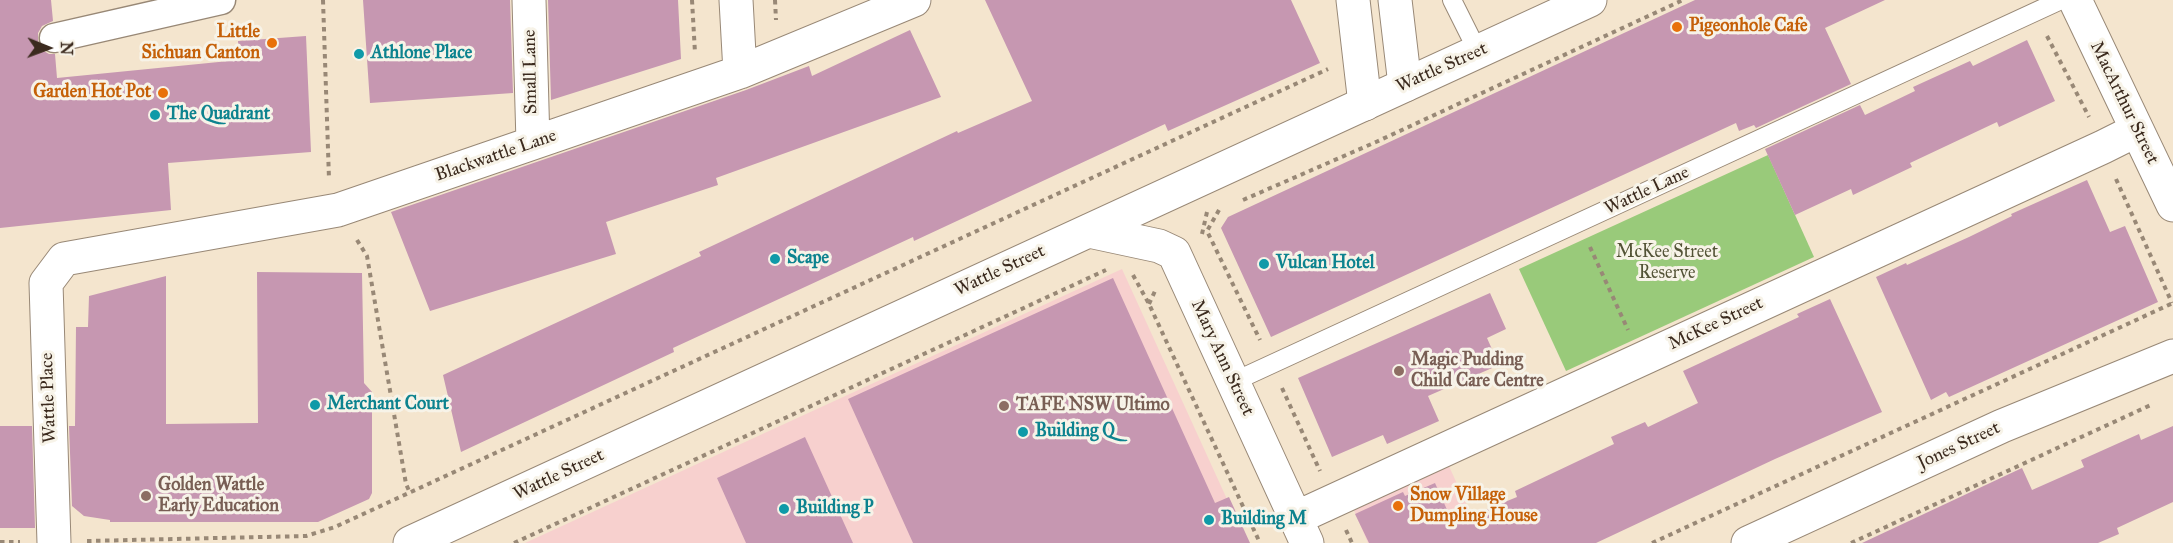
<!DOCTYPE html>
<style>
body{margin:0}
#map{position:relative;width:2173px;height:543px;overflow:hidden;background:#f4e5ce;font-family:"IM FELL Great Primer",serif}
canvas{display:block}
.north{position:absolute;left:18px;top:18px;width:60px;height:60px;-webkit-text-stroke:4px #f7f3e8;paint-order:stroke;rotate:91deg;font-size:16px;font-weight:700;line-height:24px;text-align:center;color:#3b2a1e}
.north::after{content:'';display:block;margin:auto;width:21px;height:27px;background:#3b2a1e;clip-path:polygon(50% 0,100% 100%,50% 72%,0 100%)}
</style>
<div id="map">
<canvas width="2173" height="543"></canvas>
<div class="north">N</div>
</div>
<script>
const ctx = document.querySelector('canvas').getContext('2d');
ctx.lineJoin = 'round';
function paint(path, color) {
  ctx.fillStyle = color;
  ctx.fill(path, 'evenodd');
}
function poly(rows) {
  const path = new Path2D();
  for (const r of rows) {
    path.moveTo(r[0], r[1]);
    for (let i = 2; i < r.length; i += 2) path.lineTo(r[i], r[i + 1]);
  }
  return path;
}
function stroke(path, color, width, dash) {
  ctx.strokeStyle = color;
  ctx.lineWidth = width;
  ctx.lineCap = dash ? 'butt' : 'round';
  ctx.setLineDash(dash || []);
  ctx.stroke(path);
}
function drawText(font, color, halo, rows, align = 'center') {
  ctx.font = font + ' "IM FELL Great Primer",serif';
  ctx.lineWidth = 6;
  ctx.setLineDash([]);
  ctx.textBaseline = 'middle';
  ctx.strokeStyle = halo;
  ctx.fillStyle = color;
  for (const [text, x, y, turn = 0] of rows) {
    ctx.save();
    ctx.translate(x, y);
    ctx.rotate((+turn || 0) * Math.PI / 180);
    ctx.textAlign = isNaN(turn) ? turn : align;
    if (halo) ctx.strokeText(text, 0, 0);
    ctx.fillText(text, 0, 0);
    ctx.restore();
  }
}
paint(poly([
 [1122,269,1247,543,525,543],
 [1448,464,1484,543,1368,543,1352,506]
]), '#f7d0ce');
paint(poly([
 [1768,155,1814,257,1566,371,1519,269]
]), '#99ca7a');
paint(poly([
 [0,0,51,0,53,21,42,26,38,33,38,41,42,50,49,54,55,54,57,78,239,60,238,41,306,36,311,152,168,163,171,210,0,228],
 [363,0,510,0,513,93,370,103],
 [548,0,678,0,681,59,551,100],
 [985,0,1291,0,1320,63,1168,131,1165,124,914,241,913,237,673,348,674,352,461,452,443,375,701,256,699,252,957,131,958,133,1032,101],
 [1695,0,1885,0,1825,28,1851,84,1756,128,1754,125,1739,131,1736,123,1271,337,1221,228,1228,217],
 [910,30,941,97,716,178,718,185,606,222,616,254,430,311,391,212,746,90,809,66,812,76],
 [2027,40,2055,101,1999,127,1997,122,1910,163,1912,167,1853,195,1851,189,1795,215,1765,149,1860,105,1865,115,1915,91,1913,87,1970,61,1973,66],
 [2087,180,2110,232,2125,226,2158,302,1949,397,1946,392,1931,400,1876,277,1906,263,1907,265,1969,237,2012,216,2011,214],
 [257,272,362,273,364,383,372,392,372,493,369,499,318,522,110,522,110,520,84,516,72,506,69,426,75,426,76,327,88,327,89,296,166,276,166,424,258,423],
 [1113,278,1215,503,1229,497,1250,543,913,543,848,399],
 [1490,293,1506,329,1487,338,1499,365,1428,396,1439,421,1387,444,1383,435,1332,457,1298,378],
 [1830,299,1882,412,1775,459,1596,543,1369,543,1355,514,1403,492,1405,496,1435,483,1453,523,1517,497,1515,491,1614,444,1611,437,1645,422,1648,427,1698,403,1683,371,1799,317,1797,314],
 [0,426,32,426,35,528,0,528],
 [2173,426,2173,502,2117,528,2119,534,2098,543,1862,543,2022,468,2032,490,2084,467,2081,460,2139,434,2141,440],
 [805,437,853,543,746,543,717,478]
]), '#c697b1');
const service = poly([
 [1452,0,1478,52],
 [1233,382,2061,0]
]);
const pedestrian = poly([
 [54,38,221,0]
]);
const minor = poly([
 [529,0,533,143],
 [736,0,740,72],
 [1353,0,1365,104],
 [1395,0,1405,85],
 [2075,0,2173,205],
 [1089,231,1159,246,1174,253,1307,543],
 [1296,518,2103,147,2137,130],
 [54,543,46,283,64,259,338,210,740,72,914,0],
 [1748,543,2002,426,2173,356]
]);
const primary = poly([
 [410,543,1590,0]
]);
stroke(service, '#988876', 20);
stroke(pedestrian, '#988876', 31);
stroke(minor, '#988876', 35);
stroke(primary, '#988876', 35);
stroke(poly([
 [323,0,329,179],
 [692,0,695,53],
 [775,0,776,20],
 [2047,36,2089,117],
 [2116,179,2172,303],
 [1243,200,1376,142,1683,0],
 [1219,210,1207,231,1260,340],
 [1202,234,1207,212],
 [357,240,367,256,406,484,410,493],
 [1590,247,1628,330],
 [1133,275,1149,304,1260,543],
 [1149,304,1155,291],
 [1282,388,1320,471],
 [1346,530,1352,543],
 [87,541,306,536,335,527,1328,69],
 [0,542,20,542],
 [514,543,1106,270],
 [1652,543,2173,303],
 [1851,543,2153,404]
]), '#988876', 4, [4.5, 4.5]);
stroke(service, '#fff', 18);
stroke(pedestrian, '#fff', 28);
stroke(minor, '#fff', 33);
stroke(primary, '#fff', 33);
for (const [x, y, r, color] of [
 [1677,27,6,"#e8710a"],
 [272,43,6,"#e8710a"],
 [359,54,6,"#0f9aa8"],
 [163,93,6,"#e8710a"],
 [155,115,6,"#0f9aa8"],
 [775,259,6,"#0f9aa8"],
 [1264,264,6,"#0f9aa8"],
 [1399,371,6,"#8d6e63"],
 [315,405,6,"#0f9aa8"],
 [1004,406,6,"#8d6e63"],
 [1023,432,6,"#0f9aa8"],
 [146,496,6,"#8d6e63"],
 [1398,506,6,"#e8710a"],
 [784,509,6,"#0f9aa8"],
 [1209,520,6,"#0f9aa8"]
]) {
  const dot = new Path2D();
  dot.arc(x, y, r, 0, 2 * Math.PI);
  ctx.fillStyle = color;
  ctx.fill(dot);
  stroke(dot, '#f7f3e8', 2);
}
drawText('bold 18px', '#c56008', '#f7f3e8', [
 ["Pigeonhole Cafe",1689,27],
 ["Little",260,33,"right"],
 ["Sichuan Canton",260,54,"right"],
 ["Garden Hot Pot",151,93,"right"],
 ["Snow Village",1410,496],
 ["Dumpling House",1410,517]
], 'left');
drawText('bold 18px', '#0d838f', '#f7f3e8', [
 ["Athlone Place",371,54],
 ["The Quadrant",167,115],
 ["Scape",787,259],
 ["Vulcan Hotel",1276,264],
 ["Merchant Court",327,405],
 ["Building Q",1035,432],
 ["Building P",796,509],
 ["Building M",1221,520]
], 'left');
drawText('18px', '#3b2a1e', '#f7f3e8', [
 ["Wattle Street",1442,68,-24],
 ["Small Lane",531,72,-91],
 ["MacArthur Street",2124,103,64],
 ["Blackwattle Lane",496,156,-19],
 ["Wattle Lane",1647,191,-25],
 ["Wattle Street",1000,271,-25],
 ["McKee Street",1716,324,-25],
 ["Mary Ann Street",1222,358,65],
 ["Wattle Place",49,398,-92],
 ["Jones Street",1959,446,-25],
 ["Wattle Street",559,475,-25]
]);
drawText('18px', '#525235', '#f7f3e8', [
 ["McKee Street",1667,253],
 ["Reserve",1667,274]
]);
drawText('bold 18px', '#785e54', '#f7f3e8', [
 ["Magic Pudding",1411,361],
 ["Child Care Centre",1411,382],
 ["TAFE NSW Ultimo",1016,406],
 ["Golden Wattle",158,486],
 ["Early Education",158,507]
], 'left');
</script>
